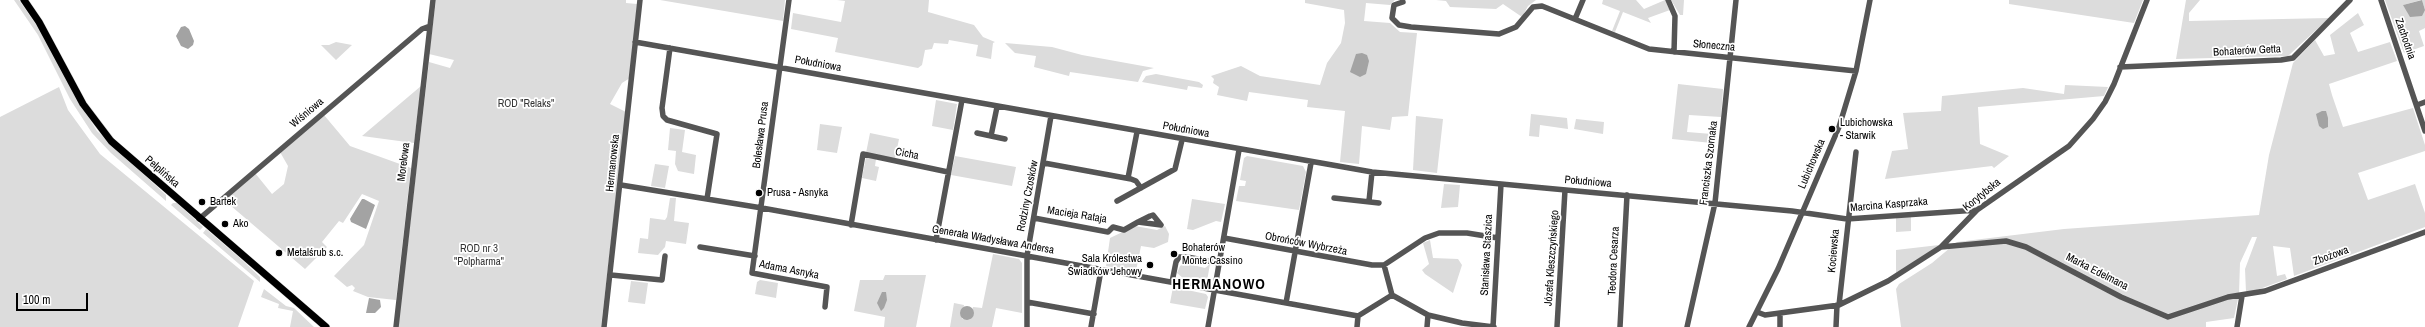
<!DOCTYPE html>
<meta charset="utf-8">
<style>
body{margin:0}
#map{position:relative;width:2425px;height:327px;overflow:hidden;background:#fff;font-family:"Archivo Narrow",sans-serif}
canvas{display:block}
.scale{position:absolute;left:16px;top:293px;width:72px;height:18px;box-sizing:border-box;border:2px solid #000;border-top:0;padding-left:5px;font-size:12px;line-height:14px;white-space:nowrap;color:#000;-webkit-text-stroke:3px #fff;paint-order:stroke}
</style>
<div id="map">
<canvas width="2425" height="327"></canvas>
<div class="scale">100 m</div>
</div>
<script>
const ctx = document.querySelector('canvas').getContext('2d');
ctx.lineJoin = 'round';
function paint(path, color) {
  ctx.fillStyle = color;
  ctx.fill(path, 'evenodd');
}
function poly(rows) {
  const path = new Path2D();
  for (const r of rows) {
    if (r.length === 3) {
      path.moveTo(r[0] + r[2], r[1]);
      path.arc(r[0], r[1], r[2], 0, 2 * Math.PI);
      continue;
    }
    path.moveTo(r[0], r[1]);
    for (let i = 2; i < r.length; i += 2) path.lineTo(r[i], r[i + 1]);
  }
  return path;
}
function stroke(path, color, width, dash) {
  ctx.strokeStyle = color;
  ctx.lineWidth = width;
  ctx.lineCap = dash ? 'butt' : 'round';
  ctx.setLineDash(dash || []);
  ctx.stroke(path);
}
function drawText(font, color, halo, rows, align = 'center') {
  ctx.font = font + ' "Archivo Narrow",sans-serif';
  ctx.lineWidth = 3.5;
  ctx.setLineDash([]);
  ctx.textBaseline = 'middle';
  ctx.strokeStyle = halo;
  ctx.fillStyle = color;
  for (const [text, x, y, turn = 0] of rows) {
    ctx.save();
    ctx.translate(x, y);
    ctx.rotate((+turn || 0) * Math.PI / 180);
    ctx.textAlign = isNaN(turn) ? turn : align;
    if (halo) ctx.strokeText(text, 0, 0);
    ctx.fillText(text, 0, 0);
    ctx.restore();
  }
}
paint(poly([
 [14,0,19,0,41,32,72,91,97,131,166,195,166,201,111,153,92,133,70,99,38,35],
 [436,0,626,0,626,3,637,4,630,78,622,83,610,104,626,112,601,327,398,327,429,62,450,68,454,60,429,54],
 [660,0,785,0,783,21],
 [837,0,929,0,928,12,974,25,983,37,995,42,993,43,991,59,976,56,978,45,949,40,948,44,934,43,932,49,925,50,922,65,918,68,835,52,838,38,791,29,793,13,841,22,845,1],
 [1305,0,1395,0,1390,5,1366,3,1364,21,1390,23,1400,32,1417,33,1408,116,1392,117,1390,130,1362,126,1359,164,1340,162,1345,111,1307,107,1308,100,1249,92,1247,101,1217,95,1219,87,1213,83,1214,79,1211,76,1241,66,1260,76,1320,85,1327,63,1341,43,1345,23,1344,10,1305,3],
 [1436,0,1536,0,1528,6,1522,17,1503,4,1496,9,1450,7,1446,1],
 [1603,0,1636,0,1644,9,1665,0,1670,10,1648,18,1651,23,1623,12,1615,32,1612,31,1620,11,1602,4],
 [1671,0,1684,0,1683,15,1680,15],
 [2009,0,2143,0,2134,23,2009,4],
 [2186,0,2200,0,2189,13,2189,21,2329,18,2288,56,2176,59],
 [2385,0,2421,0,2403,5,2425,10,2422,0,2425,0,2425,28,2419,31,2424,46,2404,53],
 [2358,13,2364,25,2350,33,2358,52,2390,42,2397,61,2329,84,2332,95,2343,127,2413,108,2425,145,2425,151,2358,173,2368,200,2415,184,2425,213,2425,227,2294,276,2290,248,2273,246,2277,276,2285,274,2287,279,2254,291,2246,292,2245,269,2257,237,2252,237,2240,263,2239,294,2234,318,2206,322,2206,327,1901,327,1896,289,1899,284,1932,263,1957,242,2064,229,2259,215,2269,155,2293,63,2315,40,2324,56,2335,54,2330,35],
 [336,42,352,45,336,60,321,45,329,45],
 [1005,43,1052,47,1082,55,1154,68,1143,71,1138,82,1070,72,1069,76,1034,67,1036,56,1015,53],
 [1156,74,1199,82,1203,85,1202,88,1188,86,1187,90,1142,82,1146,76],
 [1678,84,1723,89,1721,117,1689,115,1687,132,1712,134,1716,137,1712,143,1672,139],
 [2065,85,2108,87,2104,96,1978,107,1980,144,2009,156,1994,168,1992,166,1885,179,1892,151,1908,149,1903,113,1941,111,1942,96,2023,88,2064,94],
 [421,86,414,143,362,136],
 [59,87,68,110,100,154,254,281,238,327,0,327,0,117],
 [936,100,957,104,953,130,932,126],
 [1531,114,1567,118,1568,129,1540,125,1539,137,1529,136],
 [324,115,350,146,411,168,396,300,368,297,353,291,355,288,352,285,347,287,334,276,364,245,379,201,362,194,343,223,339,221,322,242,327,247,305,269,224,200,255,173,272,194,284,184,288,166,280,152],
 [1416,116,1443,119,1437,173,1413,170],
 [1576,119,1604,122,1603,134,1574,129],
 [820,124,842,127,837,153,817,150],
 [670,128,685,130,682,152,696,155,694,174,678,171,675,164,676,151,668,150],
 [870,133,899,139,895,159,866,153],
 [955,156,1016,167,1012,186,951,175],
 [1247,156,1303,166,1306,172,1299,210,1236,201,1239,186,1245,186,1246,181,1240,180,1244,158],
 [866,157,876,159,875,166,879,167,876,181,862,178],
 [655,164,669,166,665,188,651,186],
 [1444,184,1460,185,1458,207,1441,208],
 [670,198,676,198,674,221,689,223,686,244,666,241,665,247,658,255,638,253,640,238,648,239,650,218,665,220,667,217],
 [1192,199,1225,204,1221,222,1216,221,1193,230,1187,229],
 [173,203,177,203,203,227,200,230,171,205],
 [1911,215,1911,231,1896,232,1896,216],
 [1135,226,1157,230,1165,226,1169,234,1168,242,1154,248,1141,246,1136,271,1106,266,1110,238],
 [206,229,241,259,260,277,260,282,203,233],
 [1430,240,1433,258,1458,259,1462,265,1453,293,1425,274,1422,270,1429,264,1423,243],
 [1939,245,1919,259,1896,274,1896,250],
 [993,254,1019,259,1022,263,1022,313,996,308,992,327,950,327,954,303,964,305,962,319,970,320,973,307,982,308],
 [1187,261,1190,261,1188,264,1196,266,1199,263,1197,266,1205,268,1210,264,1207,281,1184,279,1177,273,1180,266],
 [885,275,926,275,916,327,884,327,885,317,854,311,860,280,883,280],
 [760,280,778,283,776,298,755,294,757,282],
 [631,281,648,283,645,304,628,302],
 [1173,287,1206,294,1208,297,1205,309,1170,303],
 [264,289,286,306,294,308,314,327,290,327,293,311,278,308,279,304,261,297]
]), '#dcdcdc');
paint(poly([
 [2422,0,2425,10,2422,16,2410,17,2403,5],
 [185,26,189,29,194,41,193,45,188,49,181,46,176,36,181,27],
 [1362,53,1367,55,1369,61,1366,74,1360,77,1350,72,1356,54],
 [2322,111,2326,111,2328,118,2328,127,2323,129,2319,126,2316,114],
 [362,199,364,199,375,205,366,229,351,222,350,219],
 [882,292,886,292,887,300,884,308,881,311,877,303],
 [369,298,380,300,381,307,375,313,366,313],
 [967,313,7]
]), '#a3a3a3');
const major = poly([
 [24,0,39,22,83,104,111,141,326,327]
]);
stroke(major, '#dbdbdb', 8);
stroke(poly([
 [789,0,752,273,827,287,825,307],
 [1668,0,1675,16,1674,52],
 [2381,0,2425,131],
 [1403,2,1394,5,1392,18,1399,25,1411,27,1499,34,1516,27,1533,7,1542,6,1649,49,1856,71],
 [1575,19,1583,0],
 [635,42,1372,172,1792,211,1847,219,1977,210],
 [670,48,662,108,663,116,667,120,717,134,707,199],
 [2120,67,2281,60,2293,58,2350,0],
 [2417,105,2425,102],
 [977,133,1005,139],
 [991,136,997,107],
 [1044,163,1131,179,1136,181,1141,188],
 [1128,178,1137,132],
 [621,185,762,208,1358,316,1392,295,1428,315,1462,323,1494,327],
 [1334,198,1379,203],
 [1117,201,1175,169,1182,140],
 [1369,201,1372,172],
 [1034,218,1108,232,1113,227,1124,230,1138,222,1150,216,1153,215,1161,225,1138,222],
 [199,219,422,29,430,26],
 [851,225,863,154,948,172],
 [1224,238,1372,265,1384,265,1425,238,1439,233,1467,233,1498,238],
 [936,240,962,100],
 [700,247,755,256],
 [1941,247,2006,241,2026,247,2121,297,2168,317,2228,297,2265,291,2425,232],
 [1384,265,1392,295],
 [611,275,662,280,665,256],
 [1172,282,1176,262,1179,257,1187,257,1219,263],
 [1027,302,1094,314],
 [1286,303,1311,163],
 [1839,305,1856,152],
 [1757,312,1765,315,1780,313,1839,305,1888,281,1941,247,1977,210,2069,146,2093,119,2105,102,2114,84,2147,0],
 [396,327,433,0],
 [604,327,640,0],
 [1027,327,1027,256,1051,116],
 [1091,327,1101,270],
 [1208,327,1239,150],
 [1357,327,1358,316],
 [1427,327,1428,315],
 [1493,327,1501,184],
 [1557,327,1565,190],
 [1620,327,1627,195],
 [1687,327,1715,203,1736,0],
 [1749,327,1778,269,1839,127,1856,71,1870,0],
 [1780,327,1780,313],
 [1836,327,1837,305],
 [2237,327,2242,296]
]), '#555', 5.5);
stroke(major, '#000', 7);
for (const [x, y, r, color] of [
 [1832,129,4,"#000"],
 [759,193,4,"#000"],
 [202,202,4,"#000"],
 [225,224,4,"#000"],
 [279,253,4,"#000"],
 [1174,254,4,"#000"],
 [1150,265,4,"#000"]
]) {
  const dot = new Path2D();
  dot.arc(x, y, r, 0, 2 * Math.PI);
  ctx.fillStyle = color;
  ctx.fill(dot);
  stroke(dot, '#fff', 1.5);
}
drawText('11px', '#000', '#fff', [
 ["Zachodnia",2405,39,71],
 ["Słoneczna",1714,46,5],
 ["Bohaterów Getta",2247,51,-3],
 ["Południowa",818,64,10],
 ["Wiśniowa",307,113,-40],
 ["Południowa",1186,130,10],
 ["Bolesława Prusa",761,135,-83],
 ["Cicha",907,154,11],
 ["Morelowa",404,162,-83],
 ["Hermanowska",613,163,-84],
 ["Franciszka Szornaka",1709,163,-83],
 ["Lubichowska",1812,164,-67],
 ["Pelplińska",162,172,41],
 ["Południowa",1588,182,5],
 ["Korytybska",1982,195,-39],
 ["Rodziny Czosków",1028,196,-79],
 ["Marcina Kasprzaka",1889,205,-5],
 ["Macieja Rataja",1077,215,9],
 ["Generała Władysława Andersa",993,240,10],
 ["Obrońców Wybrzeża",1306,244,11],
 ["Kociewska",1834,251,-85],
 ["Stanisława Staszica",1487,255,-87],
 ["Zbożowa",2331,256,-20],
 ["Józefa Kleszczyńskiego",1552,258,-86],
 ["Teodora Cesarza",1614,261,-87],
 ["Adama Asnyka",789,270,11],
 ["Marka Edelmana",2097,272,27]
]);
drawText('11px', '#333', '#fff', [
 ["ROD \"Relaks\"",526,104],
 ["ROD nr 3",479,249],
 ["\"Polpharma\"",479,262]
]);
drawText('11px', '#000', '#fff', [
 ["Lubichowska",1840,123],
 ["- Starwik",1840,136],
 ["Prusa - Asnyka",767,193],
 ["Bartek",210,202],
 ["Ako",233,224],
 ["Bohaterów",1182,248],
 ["Monte Cassino",1182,261],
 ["Metalśrub s.c.",287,253],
 ["Sala Królestwa",1142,259,"right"],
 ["Świadków Jehowy",1142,272,"right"]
], 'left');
ctx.letterSpacing = '1px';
drawText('bold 15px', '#000', '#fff', [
 ["HERMANOWO",1219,285]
]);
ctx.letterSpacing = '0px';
</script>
